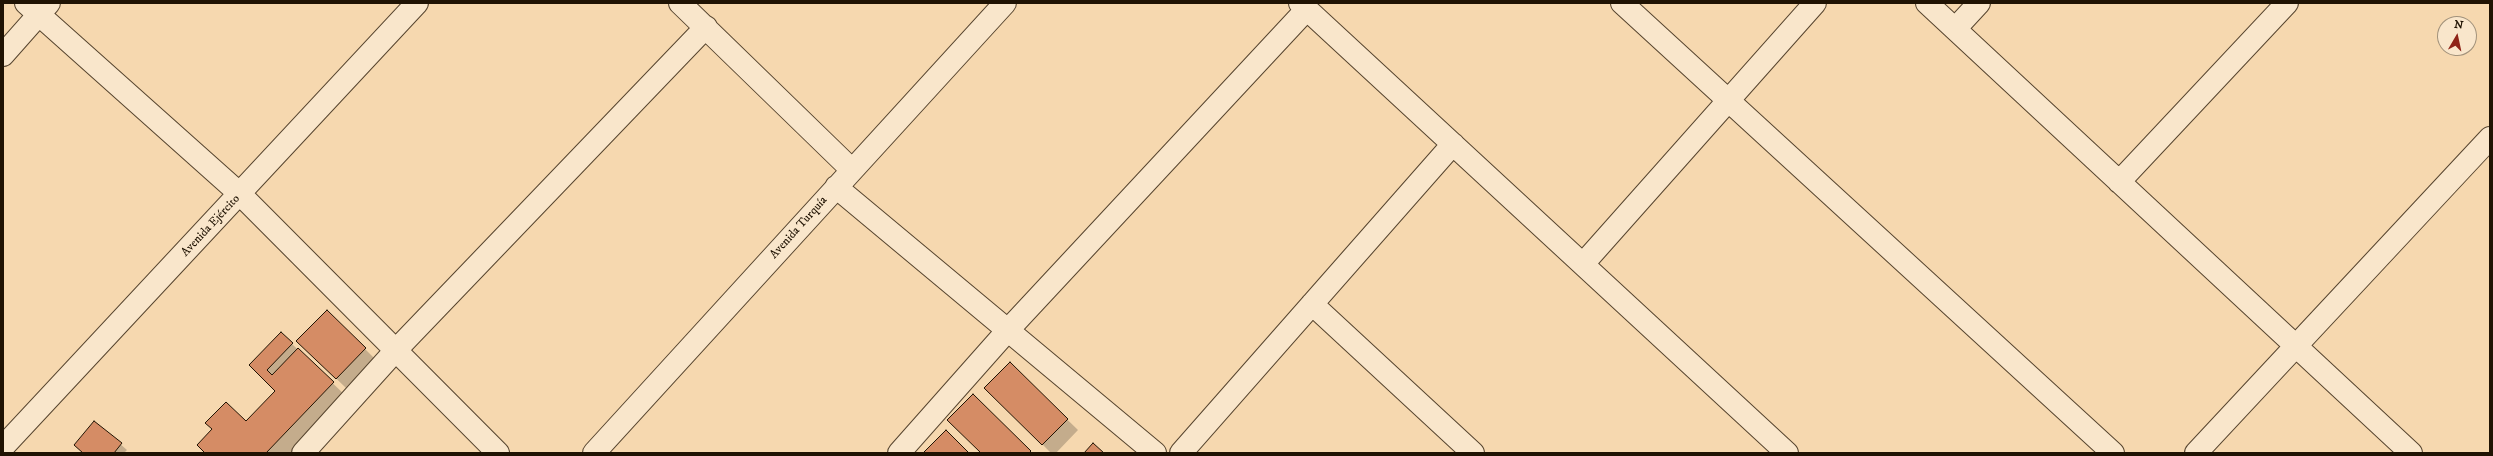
<!DOCTYPE html>
<meta charset="utf-8">
<style>
body{margin:0}
#map{position:relative;width:2493px;height:456px;overflow:hidden;background:#f6d8af;font-family:"IM FELL DW Pica",serif}
canvas{display:block}
.frame{position:absolute;inset:0;border:4px solid #201303;pointer-events:none}
.north{position:absolute;left:2437px;top:16px;width:40px;height:40px;box-sizing:border-box;background:#f9e6cb;border:1px solid #a2927b;border-radius:50%;rotate:9deg;font-size:11px;font-weight:700;line-height:16px;text-align:center;color:#201303}
.north::after{content:'';display:block;margin:auto;width:14px;height:18px;background:#8f2418;clip-path:polygon(50% 0,100% 100%,50% 72%,0 100%)}
</style>
<div id="map">
<canvas width="2493" height="456"></canvas>
<div class="frame"></div>
<div class="north">N</div>
</div>
<script>
const ctx = document.querySelector('canvas').getContext('2d');
ctx.lineJoin = 'round';
function paint(path, color) {
  ctx.fillStyle = color;
  ctx.fill(path, 'evenodd');
}
function poly(rows) {
  const path = new Path2D();
  for (const r of rows) {
    path.moveTo(r[0], r[1]);
    for (let i = 2; i < r.length; i += 2) path.lineTo(r[i], r[i + 1]);
  }
  return path;
}
function stroke(path, color, width, dash) {
  ctx.strokeStyle = color;
  ctx.lineWidth = width;
  ctx.lineCap = dash ? 'butt' : 'round';
  ctx.setLineDash(dash || []);
  ctx.stroke(path);
}
function drawText(font, color, halo, rows, align = 'center') {
  ctx.font = font + ' "IM FELL DW Pica",serif';
  ctx.lineWidth = 4;
  ctx.setLineDash([]);
  ctx.textBaseline = 'middle';
  ctx.strokeStyle = halo;
  ctx.fillStyle = color;
  for (const [text, x, y, turn = 0] of rows) {
    ctx.save();
    ctx.translate(x, y);
    ctx.rotate((+turn || 0) * Math.PI / 180);
    ctx.textAlign = isNaN(turn) ? turn : align;
    if (halo) ctx.strokeText(text, 0, 0);
    ctx.fillText(text, 0, 0);
    ctx.restore();
  }
}
paint(poly([
 [327,311,376,360,347,389,309,352],
 [292,344,347,397,293,453,206,453,246,422,277,391,250,365],
 [1010,364,1078,430,1056,453,1051,453,986,388],
 [95,422,127,450,124,453,83,453]
]), '#0003');
const building = poly([
 [327,310,366,348,336,379,296,341,327,310],
 [281,332,293,343,267,370,272,375,298,348,334,382,266,453,205,453,197,445,212,429,205,423,226,402,246,421,275,391,249,365,281,332],
 [1010,362,1068,419,1042,445,984,388,1010,362],
 [973,394,1031,451,1029,453,981,453,947,420,973,394],
 [94,421,122,443,114,453,83,453,74,445,94,421],
 [946,430,969,453,923,453,946,430],
 [1093,443,1104,453,1084,453,1093,443]
]);
paint(building, '#d58c65');
stroke(building, '#201303', 1);
const minor = poly([
 [26,3,240,194,498,453],
 [680,3,852,170],
 [1300,3,1787,453],
 [1622,3,2113,453],
 [1927,3,2411,453],
 [1955,29,1979,3],
 [3,55,49,3],
 [2119,182,2287,3],
 [836,187,1155,453],
 [1583,264,1815,3],
 [1312,304,1473,453],
 [3,447,417,3],
 [303,453,396,350,706,27],
 [594,453,1005,3],
 [899,453,1008,330,1307,9],
 [1181,453,1453,144],
 [2196,453,2490,138]
]);
stroke(minor, '#56442e', 24);
stroke(minor, '#f9e6cb', 22);
drawText('12px', '#201303', '#f9e6cb', [
 ["Avenida Ejército",211,226,-47],
 ["Avenida Turquía",799,228,-48]
]);
</script>
